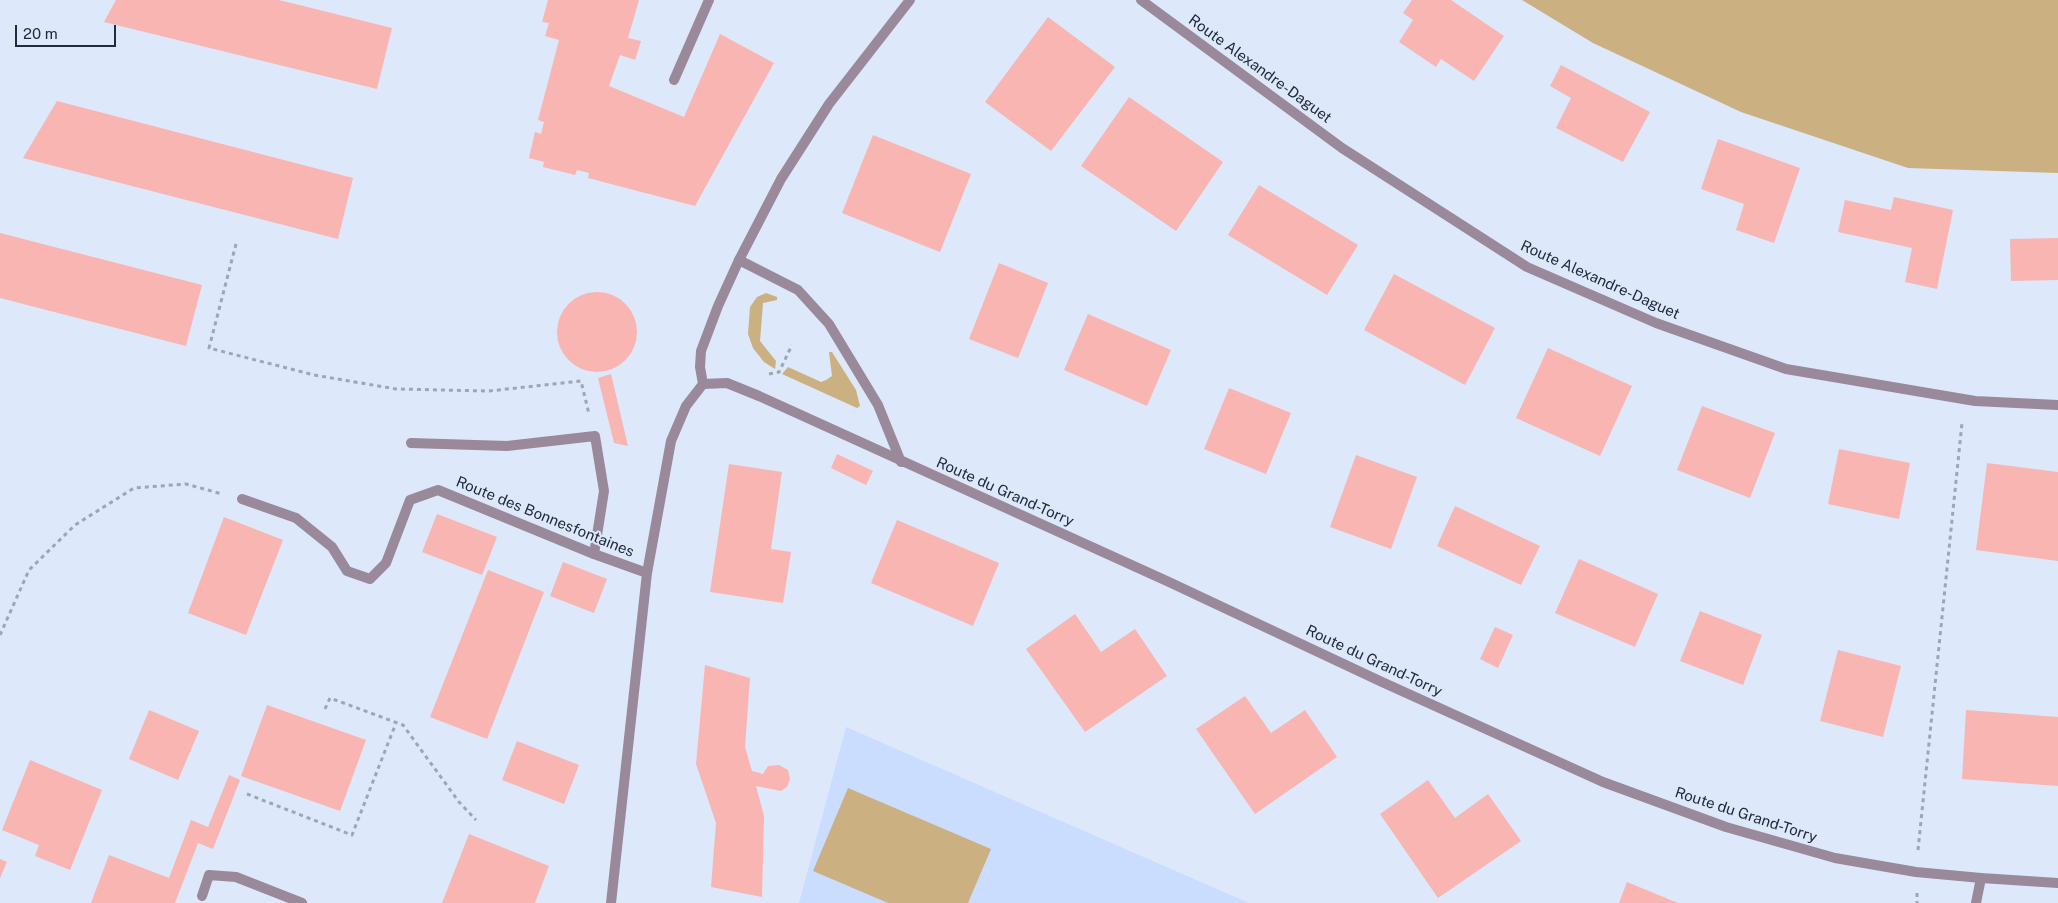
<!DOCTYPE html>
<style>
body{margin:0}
#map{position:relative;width:2058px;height:903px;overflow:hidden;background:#dde8fb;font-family:"Public Sans",sans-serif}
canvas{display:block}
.scale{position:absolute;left:15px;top:25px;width:101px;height:22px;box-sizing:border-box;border:2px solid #212b3d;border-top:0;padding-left:6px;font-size:15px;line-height:18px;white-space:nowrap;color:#212b3d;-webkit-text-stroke:4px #dde8fb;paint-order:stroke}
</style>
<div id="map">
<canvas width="2058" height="903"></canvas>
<div class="scale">20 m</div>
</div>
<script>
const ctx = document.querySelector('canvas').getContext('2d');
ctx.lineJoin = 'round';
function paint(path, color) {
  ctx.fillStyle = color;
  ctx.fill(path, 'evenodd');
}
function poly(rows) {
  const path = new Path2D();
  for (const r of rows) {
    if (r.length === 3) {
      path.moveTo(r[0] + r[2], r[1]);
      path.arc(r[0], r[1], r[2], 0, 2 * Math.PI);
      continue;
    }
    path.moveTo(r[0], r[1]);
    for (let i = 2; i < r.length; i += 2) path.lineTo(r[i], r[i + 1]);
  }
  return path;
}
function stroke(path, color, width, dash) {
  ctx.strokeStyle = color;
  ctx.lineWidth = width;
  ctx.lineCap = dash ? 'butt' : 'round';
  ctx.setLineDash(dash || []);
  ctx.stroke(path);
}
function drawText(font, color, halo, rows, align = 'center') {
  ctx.font = font + ' "Public Sans",sans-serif';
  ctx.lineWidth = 4;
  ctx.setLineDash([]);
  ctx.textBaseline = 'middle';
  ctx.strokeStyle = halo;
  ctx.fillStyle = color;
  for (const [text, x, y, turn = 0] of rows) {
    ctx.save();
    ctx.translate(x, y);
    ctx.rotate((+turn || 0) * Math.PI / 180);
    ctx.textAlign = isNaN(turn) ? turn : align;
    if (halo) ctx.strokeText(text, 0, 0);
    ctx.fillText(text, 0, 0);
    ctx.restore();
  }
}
paint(poly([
 [846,727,1249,903,799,903]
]), '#caddfe');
paint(poly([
 [1522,0,2058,0,2058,173,1908,168,1741,112,1593,43],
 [766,293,777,297,777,300,763,303,760,341,776,361,775,369,764,362,753,348,748,334,750,307,757,297],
 [829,352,832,352,856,390,860,406,857,408,782,374,788,367,821,382,826,380,832,376],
 [848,788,991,849,968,903,888,903,813,871]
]), '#cbb081');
paint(poly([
 [116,0,279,0,392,28,377,89,104,22],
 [548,0,639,0,628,38,641,41,635,60,620,55,609,86,684,117,720,34,774,63,695,206,588,178,589,173,577,170,575,175,543,167,544,162,529,158,535,132,541,134,544,122,538,120,559,40,545,36,549,23,542,22],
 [1412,0,1451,0,1504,36,1474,81,1441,59,1436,67,1399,42,1413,20,1403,13],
 [1048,17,1115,67,1051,151,985,102],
 [1561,65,1650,112,1623,162,1556,128,1571,98,1550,86],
 [1129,97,1223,162,1176,231,1081,166],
 [57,101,353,178,338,239,23,158],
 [873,135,971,174,940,252,842,213],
 [1718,139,1800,168,1774,243,1736,230,1744,204,1701,189],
 [1259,185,1358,245,1327,295,1228,235],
 [1894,197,1953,210,1937,289,1905,282,1912,248,1838,232,1845,200,1891,210],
 [0,233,202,285,186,346,0,298],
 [2058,238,2058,280,2011,281,2010,239],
 [999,263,1048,283,1018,358,969,339],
 [1394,274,1495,328,1465,385,1364,330],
 [597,332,40],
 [1088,314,1171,350,1147,406,1064,370],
 [1548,348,1632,386,1600,456,1516,418],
 [611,374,628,446,614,443,598,378],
 [1229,388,1291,413,1266,474,1204,449],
 [1702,406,1775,433,1750,498,1677,470],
 [1839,449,1910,463,1899,519,1828,504],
 [837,454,873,471,866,485,831,468],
 [1356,455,1417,477,1391,549,1330,527],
 [1987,463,2058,472,2058,561,1976,550],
 [729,464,782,472,771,549,791,552,783,603,710,592],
 [1455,506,1540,546,1521,585,1437,546],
 [437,514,497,537,482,575,422,552],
 [224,517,283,540,246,635,188,613],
 [897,520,999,563,973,626,871,583],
 [1579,559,1658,594,1635,647,1555,613],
 [563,562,607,579,594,613,550,596],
 [488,570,544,592,487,739,430,717],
 [1700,611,1762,635,1743,685,1680,661],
 [1075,614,1101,652,1135,629,1167,676,1085,732,1026,649],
 [1495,627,1513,635,1498,668,1480,659],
 [1838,650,1901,666,1883,737,1820,721],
 [705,665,750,678,745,747,752,771,763,774,768,766,779,765,788,770,790,779,787,787,781,791,756,786,764,816,762,897,711,887,716,823,696,764],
 [1245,696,1271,733,1305,710,1337,757,1255,814,1196,729],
 [267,705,366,740,340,811,241,776],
 [149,710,199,731,178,780,129,759],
 [1966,710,2058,717,2058,786,1962,779],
 [517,741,579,765,564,804,502,780],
 [30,760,102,790,70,870,35,856,39,845,2,830],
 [229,775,240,780,213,849,198,843,175,903,91,903,109,855,169,878,191,820,208,827],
 [1428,780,1455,818,1488,794,1521,841,1438,898,1380,814],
 [469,834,549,866,535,903,442,903],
 [0,859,7,862,0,878],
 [1627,882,1678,903,1619,903]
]), '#f8b5b2');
stroke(poly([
 [236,244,209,348,314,375,396,389,489,391,581,381,589,414],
 [769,374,779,372,792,345],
 [0,635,29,570,75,525,134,488,186,484,222,494],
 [325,709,330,698,403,725,459,802,476,820],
 [247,794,352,835,396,723],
 [1918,850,1962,423],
 [1917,893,1917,903]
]), '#9ba6b9', 3, [4, 4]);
stroke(poly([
 [739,260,798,290,829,324,878,405,901,462],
 [411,443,507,446,595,436,604,491,594,554],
 [202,896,209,875,236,877,302,903],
 [1976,903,1981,878]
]), '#99899b', 10);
stroke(poly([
 [1141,0,1342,148,1527,267,1656,323,1786,369,1975,401,2058,405],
 [674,80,709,0],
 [703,384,727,383,759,396,1169,582,1382,682,1603,782,1726,827,1835,858,1916,872,1981,878,2058,883],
 [242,499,296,518,332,547,347,571,370,579,386,563,410,500,438,490,594,554,647,573],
 [611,903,647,573,671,441,686,406,703,384,700,367,701,351,718,306,739,260,781,179,829,104,910,0]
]), '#99899b', 10);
drawText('15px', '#212b3d', '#dde8fb', [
 ["Route Alexandre-Daguet",1260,69,36],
 ["Route Alexandre-Daguet",1600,280,24],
 ["Route du Grand-Torry",1005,492,24],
 ["Route des Bonnesfontaines",545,517,22],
 ["Route du Grand-Torry",1374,661,25],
 ["Route du Grand-Torry",1746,815,18]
]);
</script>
